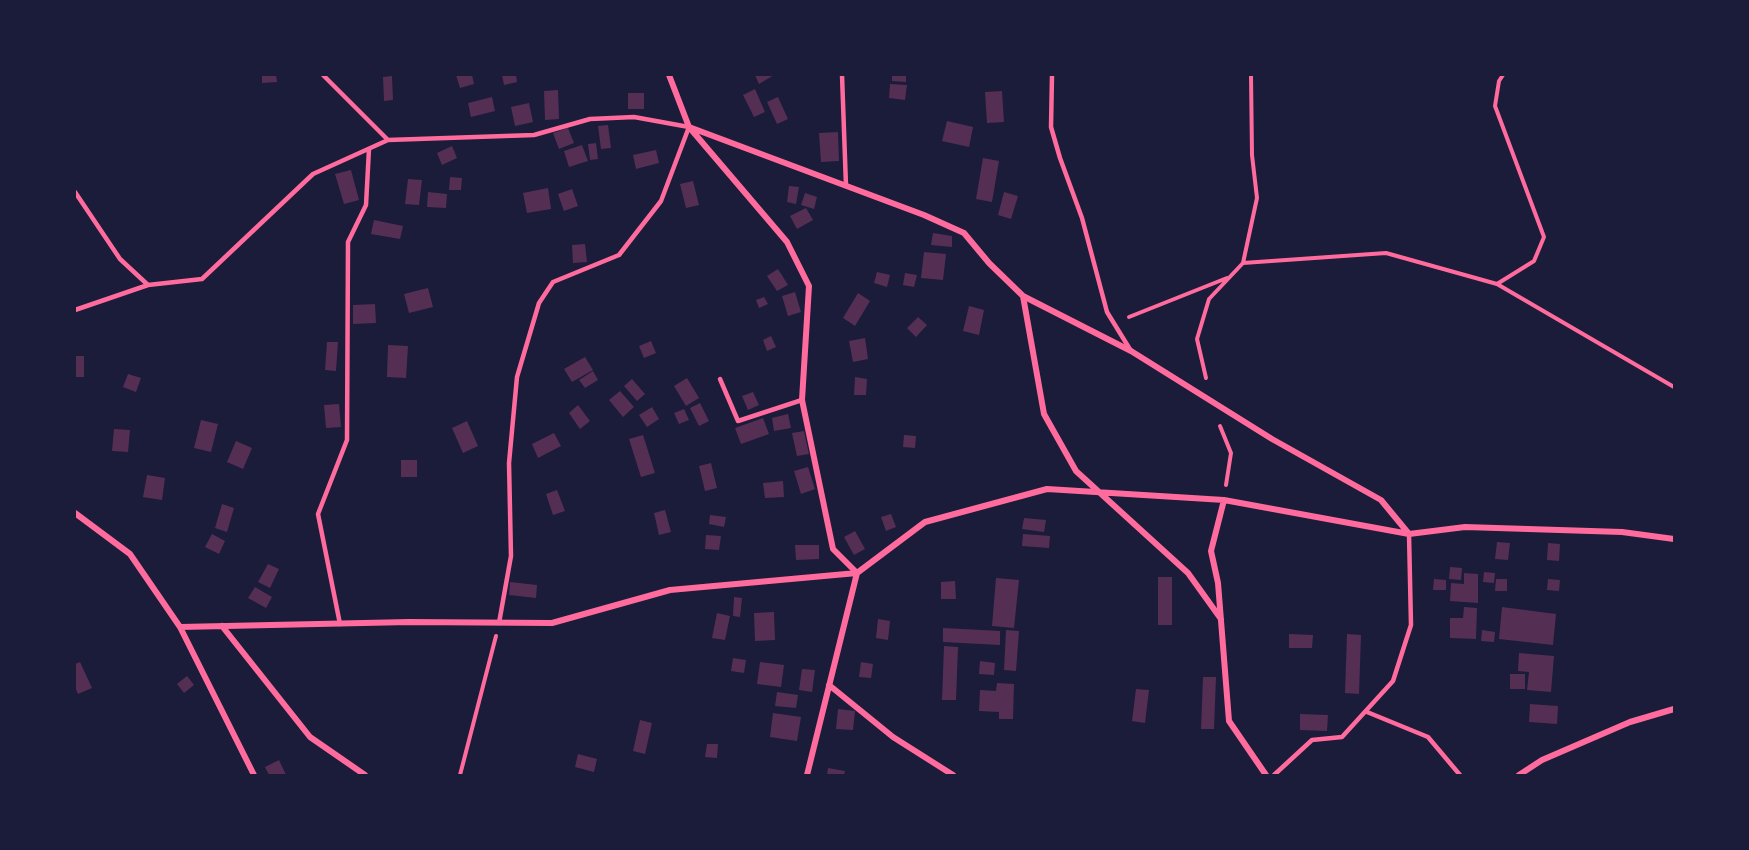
<!DOCTYPE html>
<style>
body{margin:0}
#map{position:relative;width:1749px;height:850px;overflow:hidden;background:#1b1b3a;font-family:Figtree,sans-serif}
canvas{display:block}
.frame{position:absolute;inset:0;border:76px solid #1b1b3a;pointer-events:none}
</style>
<div id="map">
<canvas width="1749" height="850"></canvas>
<div class="frame"></div>
</div>
<script>
const ctx = document.querySelector('canvas').getContext('2d');
ctx.lineJoin = 'round';
function paint(path, color) {
  ctx.fillStyle = color;
  ctx.fill(path, 'evenodd');
}
function poly(rows) {
  const path = new Path2D();
  for (const r of rows) {
    path.moveTo(r[0], r[1]);
    for (let i = 2; i < r.length; i += 2) path.lineTo(r[i], r[i + 1]);
  }
  return path;
}
function stroke(path, color, width, dash) {
  ctx.strokeStyle = color;
  ctx.lineWidth = width;
  ctx.lineCap = dash ? 'butt' : 'round';
  ctx.setLineDash(dash || []);
  ctx.stroke(path);
}
paint(poly([
 [262,75,276,75,277,82,262,83],
 [456,75,472,75,474,84,460,88],
 [502,75,516,75,517,82,504,85],
 [755,75,774,75,759,84],
 [892,75,906,75,906,82,892,81],
 [392,76,393,100,384,101,383,77],
 [890,84,907,85,905,100,889,98],
 [755,89,765,112,754,117,743,95],
 [558,90,559,119,545,120,544,91],
 [1002,91,1004,122,987,123,985,92],
 [628,93,644,93,644,109,628,109],
 [492,97,495,111,471,117,468,103],
 [778,97,788,119,777,124,767,102],
 [529,103,533,122,515,126,511,107],
 [947,121,973,127,969,147,942,141],
 [608,125,611,148,601,149,598,126],
 [568,128,574,143,559,149,553,133],
 [838,132,839,161,821,162,819,133],
 [596,143,598,159,590,160,588,144],
 [582,145,588,161,569,167,564,151],
 [452,146,457,158,442,165,437,153],
 [656,150,659,163,636,169,633,155],
 [983,158,999,161,992,202,976,199],
 [351,170,359,200,344,204,335,174],
 [450,177,462,178,461,190,449,190],
 [408,179,422,180,419,205,405,204],
 [693,181,699,205,686,208,680,184],
 [789,186,799,187,796,204,787,202],
 [548,188,551,209,527,213,523,193],
 [572,189,578,206,564,211,558,194],
 [428,192,447,194,446,208,427,207],
 [1004,192,1018,196,1011,219,998,215],
 [805,193,817,197,814,209,801,205],
 [806,208,813,220,797,229,790,216],
 [374,220,403,226,400,239,371,234],
 [933,233,952,236,952,247,931,245],
 [585,244,587,262,573,263,572,245],
 [924,252,946,254,943,280,921,278],
 [778,269,788,285,777,291,767,276],
 [877,272,890,275,887,287,874,283],
 [905,273,917,275,914,287,903,285],
 [428,288,433,307,409,313,404,294],
 [795,292,801,312,788,316,782,296],
 [858,293,870,301,855,326,843,318],
 [764,297,768,304,759,308,756,300],
 [375,304,376,323,353,324,353,305],
 [969,306,984,310,979,335,963,331],
 [918,317,927,325,916,337,907,328],
 [771,336,776,347,767,351,763,340],
 [865,338,868,359,853,362,849,341],
 [651,341,656,353,644,358,639,346],
 [327,342,338,342,336,371,325,370],
 [388,345,408,346,406,378,387,377],
 [75,356,84,356,84,377,75,377],
 [585,357,593,370,572,382,564,369],
 [593,371,598,380,585,388,579,380],
 [128,374,141,378,136,392,123,387],
 [855,377,867,379,866,395,854,395],
 [687,378,699,398,686,406,674,386],
 [632,379,645,394,637,401,624,386],
 [620,391,634,407,623,417,609,400],
 [753,392,759,405,748,410,742,396],
 [700,403,709,421,699,426,690,408],
 [339,404,341,427,326,428,324,405],
 [578,405,590,421,580,429,569,413],
 [652,407,659,419,647,427,639,415],
 [684,409,689,420,679,424,674,413],
 [788,414,791,428,774,431,772,418],
 [763,418,769,434,741,444,735,428],
 [201,420,218,424,211,452,194,448],
 [467,421,478,446,463,453,452,428],
 [114,429,130,430,128,452,112,451],
 [804,431,809,454,797,456,792,433],
 [554,433,561,446,538,458,532,444],
 [643,435,655,473,641,477,629,439],
 [904,435,916,436,915,448,903,447],
 [236,441,252,448,243,469,227,462],
 [401,460,417,460,417,477,401,477],
 [711,463,717,488,705,491,699,466],
 [808,467,815,489,801,494,794,471],
 [147,475,165,478,162,500,143,497],
 [783,481,784,497,765,498,763,483],
 [557,490,565,511,553,515,546,494],
 [222,504,234,508,227,532,215,528],
 [665,510,671,532,659,535,654,513],
 [891,514,896,527,886,531,881,517],
 [710,515,726,517,724,527,709,524],
 [1024,518,1046,520,1044,532,1022,529],
 [855,531,865,549,854,555,844,537],
 [212,534,225,541,219,554,205,547],
 [1023,534,1050,536,1049,548,1022,546],
 [706,535,721,536,719,550,705,549],
 [1497,542,1510,543,1508,560,1495,559],
 [1548,543,1560,544,1559,561,1547,560],
 [795,545,819,545,819,559,796,560],
 [268,564,279,569,270,588,258,582],
 [1450,567,1462,568,1461,580,1449,579],
 [1484,572,1495,573,1494,583,1483,582],
 [1464,573,1478,574,1478,603,1450,601,1451,583,1464,584],
 [1158,577,1172,577,1172,625,1158,625],
 [996,578,1019,580,1014,628,992,626],
 [1434,579,1446,580,1446,590,1433,590],
 [1496,579,1507,579,1507,591,1495,591],
 [1548,579,1560,580,1559,591,1547,590],
 [955,581,956,599,941,599,941,582],
 [510,582,537,585,536,598,509,595],
 [255,587,272,597,266,608,248,598],
 [734,597,742,598,740,617,733,616],
 [1464,607,1477,608,1476,639,1450,638,1450,618,1463,618],
 [1502,607,1556,614,1553,645,1499,639],
 [774,612,775,640,755,641,754,613],
 [717,613,730,616,725,640,712,638],
 [878,619,890,621,888,640,876,638],
 [943,628,1000,631,1000,645,943,642],
 [1006,630,1019,631,1016,671,1004,670],
 [1482,630,1495,632,1494,642,1481,641],
 [1289,634,1313,635,1312,648,1289,648],
 [1347,634,1361,635,1359,694,1345,693],
 [944,646,958,647,956,700,942,700],
 [1519,653,1554,656,1551,692,1527,690,1529,672,1518,671],
 [733,658,746,660,744,673,731,671],
 [980,661,995,663,994,675,979,674],
 [80,662,92,688,78,694,75,687,75,664],
 [760,662,784,665,781,687,757,684],
 [861,662,873,664,871,678,859,677],
 [802,669,815,670,812,692,799,690],
 [1510,674,1525,674,1525,689,1510,689],
 [187,676,194,685,184,693,177,684],
 [1203,677,1216,677,1214,729,1201,729],
 [997,683,1014,684,1013,719,999,719,999,712,979,711,980,690,996,691],
 [1136,689,1149,690,1145,723,1132,721],
 [777,692,798,695,796,708,775,706],
 [1530,704,1558,706,1557,724,1529,722],
 [838,709,855,711,853,730,836,729],
 [773,713,801,717,797,741,770,737],
 [1300,714,1328,715,1327,731,1300,730],
 [640,720,652,723,645,754,633,751],
 [707,744,718,744,717,758,705,757],
 [578,754,597,759,594,772,575,767],
 [279,760,286,775,269,775,265,767],
 [828,768,845,771,844,775,827,775]
]), '#542f53');
stroke(poly([
 [1243,263,1257,198,1252,155,1251,75],
 [1497,284,1534,261,1544,237,1495,106,1499,81,1503,75],
 [1129,317,1227,278],
 [1206,378,1197,339,1209,299,1243,263,1386,253,1497,284,1674,387],
 [1220,426,1231,453,1226,485],
 [460,775,496,636]
]), '#ff6b9d', 4);
stroke(poly([
 [323,75,388,140],
 [842,75,846,186],
 [1052,75,1051,127,1060,158,1082,218,1107,312,1131,351],
 [75,192,120,259,148,285],
 [75,310,148,285,202,279,313,174,388,140,534,135,590,119,634,117,689,127,661,201,619,255,553,282,539,303,517,377,509,463,511,556,499,623],
 [720,379,738,421,802,400],
 [340,624,318,514,347,440,348,242,366,205,369,149],
 [1367,712,1428,737,1460,775],
 [1274,775,1312,740,1342,737,1393,681,1411,625,1409,534]
]), '#ff6b9d', 4.5);
stroke(poly([
 [669,75,689,127,787,242,809,286,802,400,833,549,857,573,807,775],
 [689,127,924,215,964,233,989,263,1023,296,1131,351,1272,439,1381,500,1409,534],
 [1023,296,1044,414,1076,471,1188,573,1221,619],
 [1224,500,1211,551,1218,583,1229,721,1266,775],
 [75,513,130,554,180,627,409,622,552,623,670,590,857,573,925,522,1047,489,1224,500,1409,534,1465,527,1622,532,1674,539],
 [222,626,310,737,365,775],
 [180,627,254,775],
 [829,685,893,737,953,775],
 [1519,775,1542,760,1630,722,1674,709]
]), '#ff6b9d', 6);
</script>
